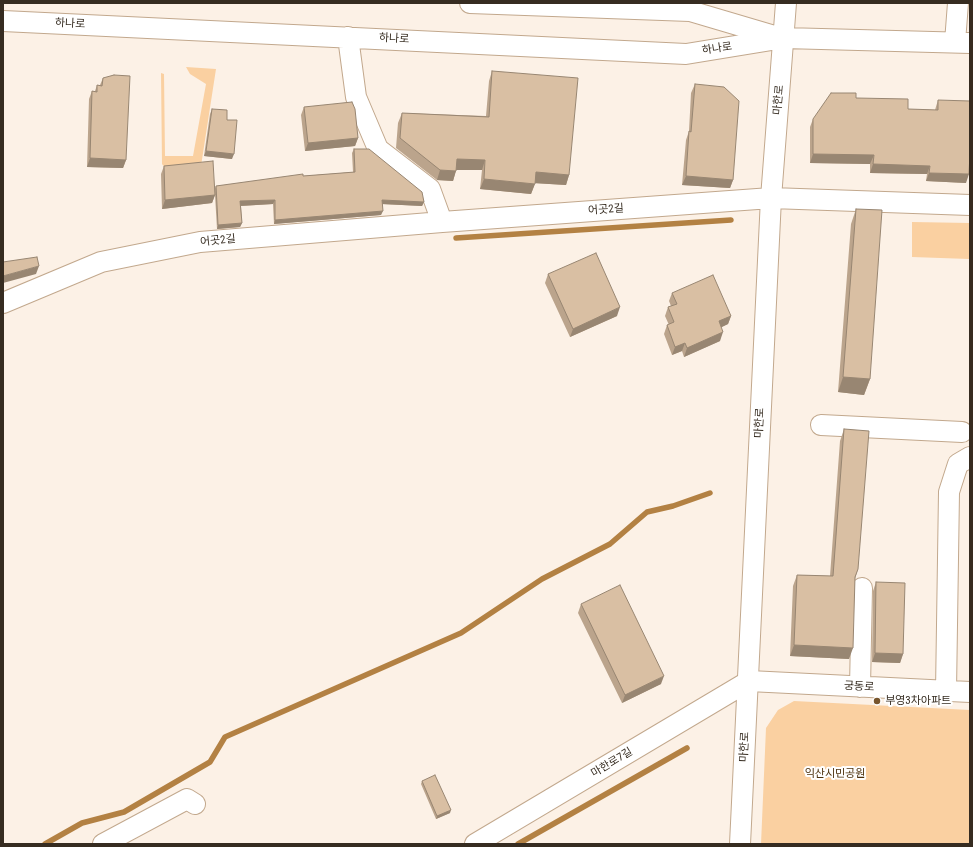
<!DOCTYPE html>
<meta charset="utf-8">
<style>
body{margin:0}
#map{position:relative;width:973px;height:847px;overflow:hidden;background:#fcf1e6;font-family:"Roboto Condensed",sans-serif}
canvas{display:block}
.frame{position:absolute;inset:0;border:4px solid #362c21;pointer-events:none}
</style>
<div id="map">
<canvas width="973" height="847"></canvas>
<div class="frame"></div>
</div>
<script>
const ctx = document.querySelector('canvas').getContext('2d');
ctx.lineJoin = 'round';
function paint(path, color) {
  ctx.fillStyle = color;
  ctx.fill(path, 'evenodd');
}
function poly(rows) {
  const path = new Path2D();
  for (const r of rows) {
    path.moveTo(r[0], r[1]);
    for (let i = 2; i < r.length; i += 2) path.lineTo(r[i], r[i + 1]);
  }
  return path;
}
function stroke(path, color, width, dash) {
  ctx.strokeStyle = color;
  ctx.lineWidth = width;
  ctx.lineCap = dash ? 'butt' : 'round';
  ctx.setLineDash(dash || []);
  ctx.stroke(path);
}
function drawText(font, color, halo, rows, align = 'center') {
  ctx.font = font + ' "Roboto Condensed","Noto Sans KR",sans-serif';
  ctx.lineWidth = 4;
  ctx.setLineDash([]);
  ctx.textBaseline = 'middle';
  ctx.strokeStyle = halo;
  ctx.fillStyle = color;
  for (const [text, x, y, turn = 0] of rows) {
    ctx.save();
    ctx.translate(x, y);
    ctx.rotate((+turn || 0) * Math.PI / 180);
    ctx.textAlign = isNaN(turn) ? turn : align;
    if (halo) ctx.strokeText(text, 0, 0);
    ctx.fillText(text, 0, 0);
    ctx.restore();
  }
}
paint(poly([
 [186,67,216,69,201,166,165,168,162,164,161,73,164,74,165,156,193,156,206,84,190,74],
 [912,222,970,223,969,259,912,257],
 [794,701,970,710,970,844,761,844,766,728,778,710]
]), '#fad0a1');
stroke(poly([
 [456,238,731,220],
 [45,844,82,823,124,812,210,762,225,737,461,633,542,579,610,544,647,512,673,506,710,493],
 [518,844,687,748]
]), '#b38143', 5.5);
const minor = poly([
 [470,3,690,11,778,37],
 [3,21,686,54,784,38,970,43],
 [348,37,356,97,378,149,430,189,442,222],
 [955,42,958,3],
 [3,303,101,262,200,242,442,222,771,198,970,205],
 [821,425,962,432],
 [860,687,862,588],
 [946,691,949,492,958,464,970,457],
 [103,844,187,799,195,804],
 [475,844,749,681,970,692],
 [740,844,771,198,786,3]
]);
stroke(minor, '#c2a88d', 22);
stroke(minor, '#fff', 20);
paint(poly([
 [492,71,569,175,566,185,535,183,531,194,480,189,482,170,456,170,453,181,437,180,396,148,398,123,402,113,486,116,489,81],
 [103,78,126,160,123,168,87,167,89,99,92,91,95,91,97,85,100,85],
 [695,84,733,180,730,188,682,185,686,140,689,131,691,93],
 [856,98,908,109,935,110,938,100,966,183,926,181,927,174,870,173,870,164,810,163,810,127,813,119],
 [304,107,358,138,355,146,305,151,301,115],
 [212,109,227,120,232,159,204,156,210,114],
 [354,149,424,202,422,206,383,204,381,215,274,224,273,204,241,206,242,223,240,227,217,229,215,195,212,203,162,209,161,174,164,166,214,190,216,186,303,176,353,172,352,153],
 [856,209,870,379,864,395,838,392,851,224],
 [548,274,617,316,570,337,545,283],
 [672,293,731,316,728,324,721,327,720,341,684,357,682,351,672,355,664,334,667,325,669,325,665,316,668,307,671,306,669,301],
 [844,429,858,569,855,579,849,659,790,656,793,586,797,575,830,576,840,441],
 [876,582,903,654,900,663,872,662,873,591],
 [581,604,661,684,622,703,578,613],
 [422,781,450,813,436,819,421,784]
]), '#bba48c');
paint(poly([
 [358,138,355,146,305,151,308,143],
 [206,151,234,154,232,159,204,156],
 [813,154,874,155,870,164,810,163],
 [90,158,126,160,123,168,87,167],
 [457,159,485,160,482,170,454,170],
 [873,164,930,166,927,174,870,173],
 [440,170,456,171,453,181,437,180],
 [536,172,569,175,566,185,532,183],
 [929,173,969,174,966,183,926,181],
 [686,176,733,180,730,188,682,185],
 [484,179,535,184,531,194,480,189],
 [215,195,212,203,162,209,165,200],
 [275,200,273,204,239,206,240,201],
 [382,200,424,202,422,206,381,204],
 [383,211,381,215,274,224,275,220],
 [242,223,240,227,217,229,218,225],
 [39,266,36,274,3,283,3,276],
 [620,307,617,316,570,337,573,329],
 [731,316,728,324,716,330,719,321],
 [723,332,720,341,684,357,687,348],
 [685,343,682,351,672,355,675,347],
 [843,377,870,379,864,395,838,392],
 [794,645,853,648,849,659,790,656],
 [875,653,903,654,900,663,872,662],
 [664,676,661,684,622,703,625,695],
 [451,810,450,813,436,819,437,816]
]), '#988672');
const building = poly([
 [492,71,578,78,569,175,536,172,535,184,484,179,485,160,457,159,456,171,440,170,400,138,402,113,489,117,492,71],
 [114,75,130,76,126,160,90,158,92,91,97,92,97,85,102,86,103,78,114,75],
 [695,84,724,87,739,101,733,180,686,176,689,131,691,132,695,84],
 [831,93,856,93,856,98,908,99,908,109,938,110,938,100,970,101,970,153,969,174,929,173,930,166,873,164,874,155,813,154,813,119,831,93],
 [352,102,355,109,358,138,308,143,304,107,352,102],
 [212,109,227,110,227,120,237,120,234,154,206,151,212,109],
 [354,149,369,149,422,192,424,202,382,200,383,211,275,220,275,200,240,201,242,223,218,225,216,186,303,174,303,176,355,172,354,149],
 [213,161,215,195,165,200,164,166,213,161],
 [856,209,882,210,870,379,843,377,856,209],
 [596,253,620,307,573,329,548,274,596,253],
 [37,257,39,266,3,276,3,262,37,257],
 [713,275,731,316,719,321,723,332,687,348,685,343,675,347,667,325,674,322,668,307,677,304,672,293,713,275],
 [844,429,869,431,858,569,855,577,853,648,794,645,797,575,833,576,844,429],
 [876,582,905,583,903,654,875,653,876,582],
 [620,585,664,676,625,695,581,604,620,585],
 [435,775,451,810,437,816,422,781,435,775]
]);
paint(building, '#d9bfa3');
stroke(building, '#988672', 1);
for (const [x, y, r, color] of [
 [877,701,4,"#77552d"]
]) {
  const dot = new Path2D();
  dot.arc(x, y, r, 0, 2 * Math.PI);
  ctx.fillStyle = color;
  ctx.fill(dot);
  stroke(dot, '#fff', 1.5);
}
drawText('11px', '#362c21', '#fff', [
 ["하나로",70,24,3],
 ["하나로",394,39,3],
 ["하나로",717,49,-9],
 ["마한로",779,100,-85],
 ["어곳2길",606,210,-4],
 ["어곳2길",218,241,-6],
 ["마한로",760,423,-87],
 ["궁동로",859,687,3],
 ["마한로",745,747,-87],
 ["마한로7길",612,763,-31]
]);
drawText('11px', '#362c21', '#fff', [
 ["부영3차아파트",885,701]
], 'left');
drawText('11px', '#4d320e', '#fff', [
 ["익산시민공원",835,774]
]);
</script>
